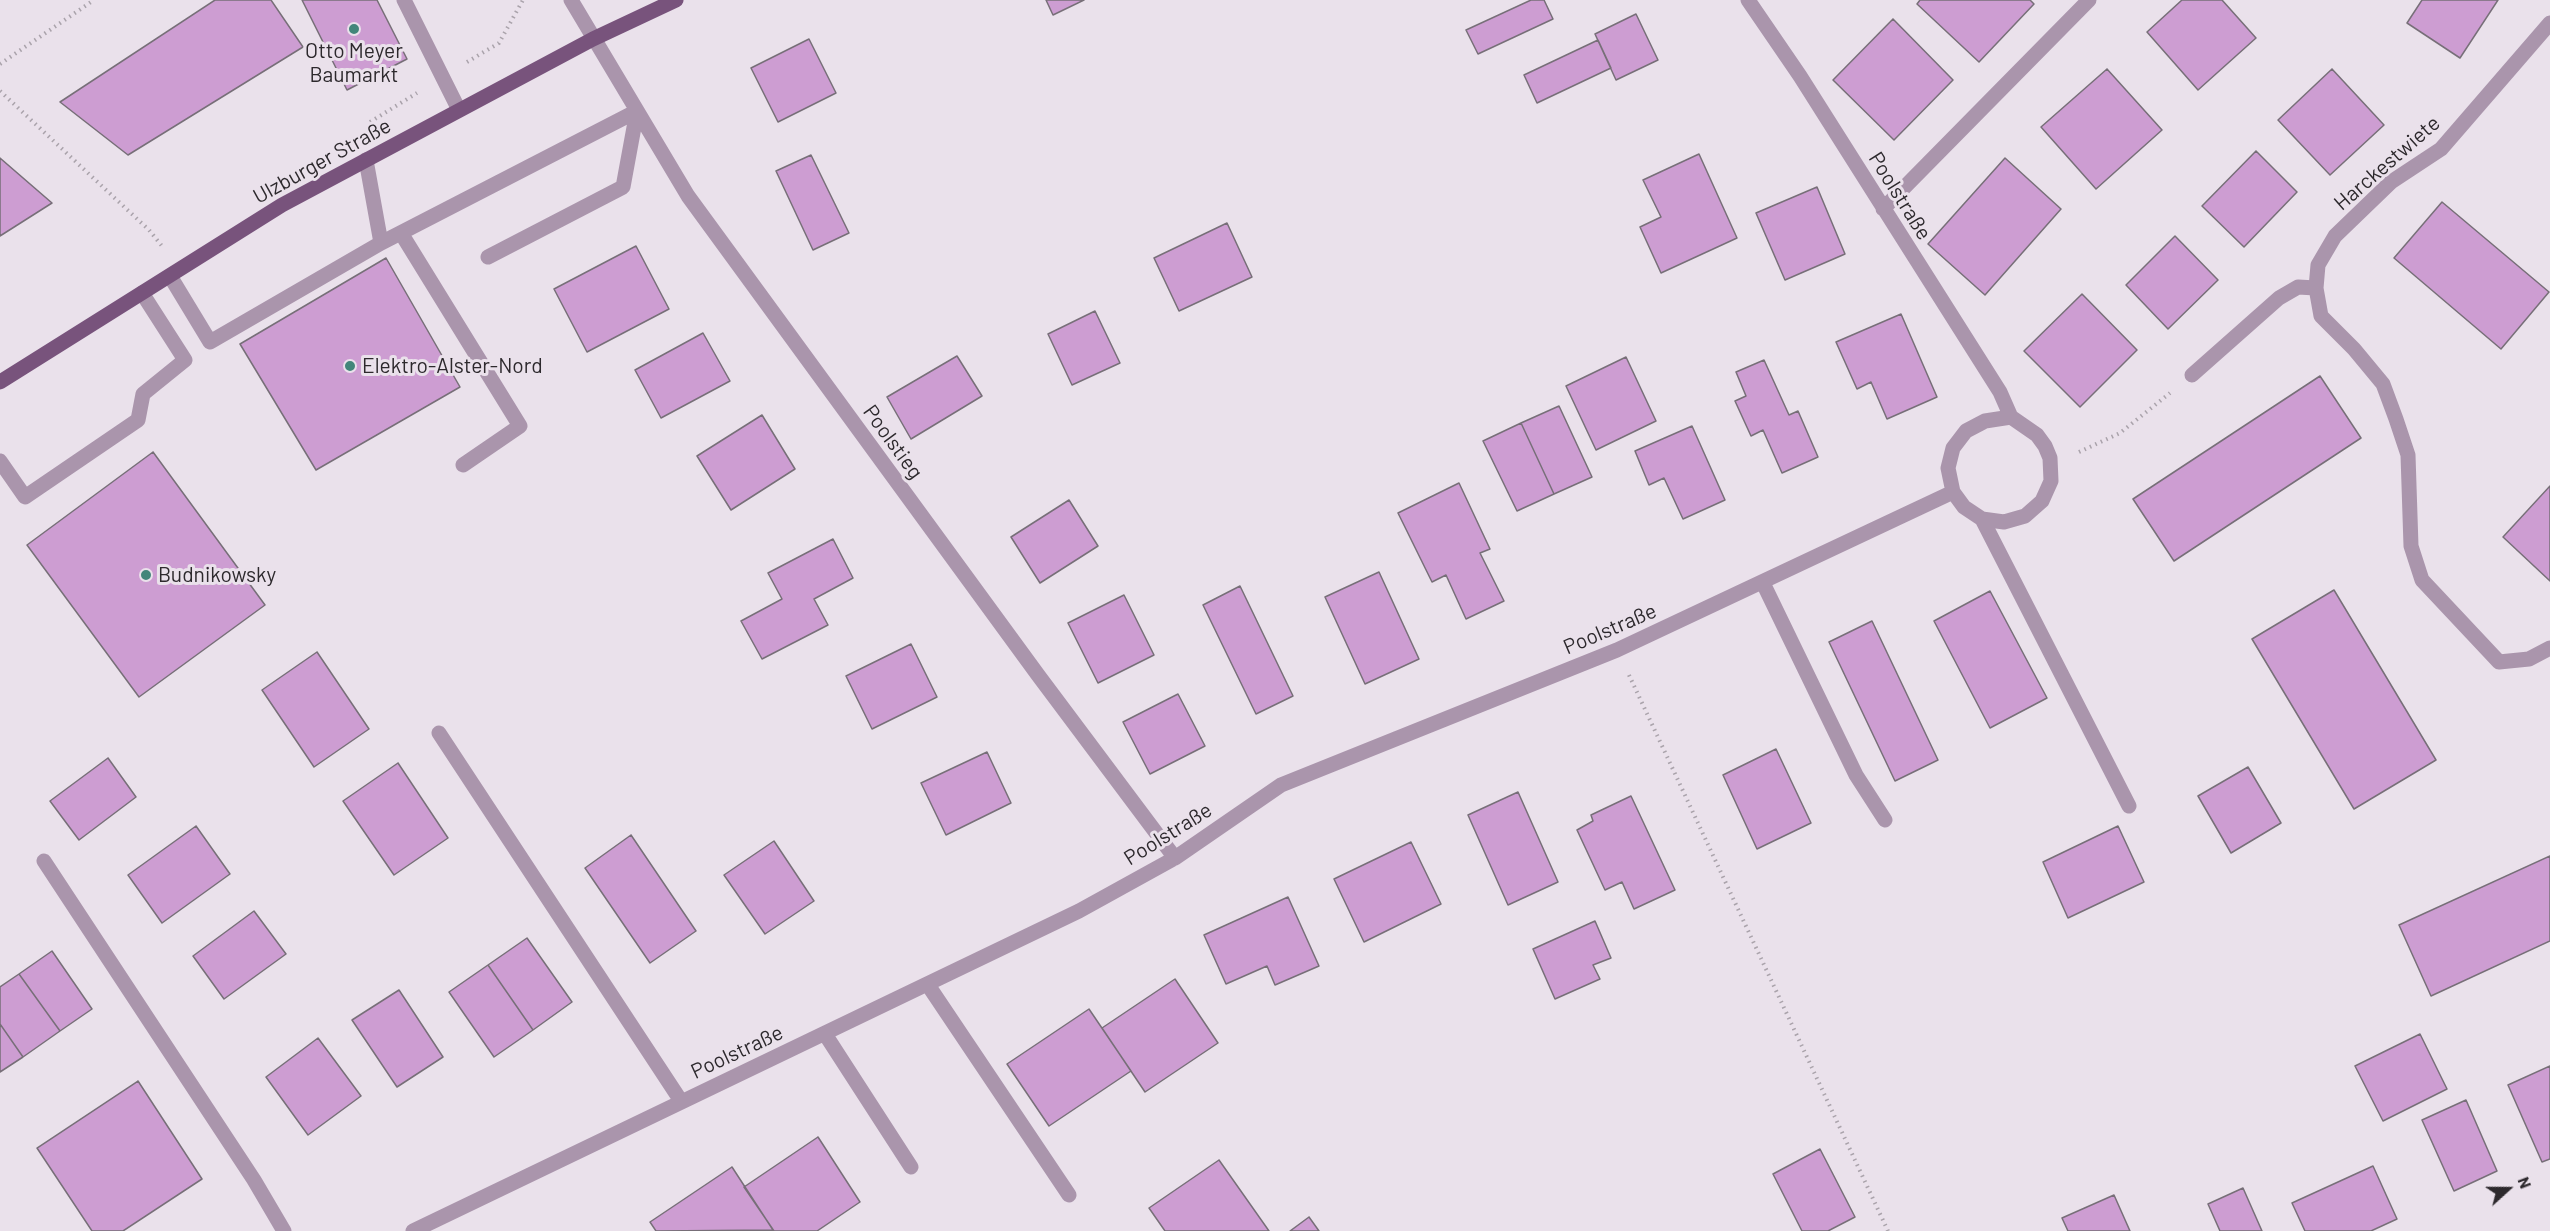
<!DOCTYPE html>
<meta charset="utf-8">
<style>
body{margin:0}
#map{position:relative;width:2550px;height:1231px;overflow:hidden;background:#eae1eb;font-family:Barlow,sans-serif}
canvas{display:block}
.north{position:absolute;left:2478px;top:1159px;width:60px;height:60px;-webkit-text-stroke:4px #eae1eb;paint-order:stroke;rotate:69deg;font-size:16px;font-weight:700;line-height:24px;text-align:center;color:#2d292d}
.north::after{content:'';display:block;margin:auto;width:21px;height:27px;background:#2d292d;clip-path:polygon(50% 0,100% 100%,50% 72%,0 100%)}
</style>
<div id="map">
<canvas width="2550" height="1231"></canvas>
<div class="north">N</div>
</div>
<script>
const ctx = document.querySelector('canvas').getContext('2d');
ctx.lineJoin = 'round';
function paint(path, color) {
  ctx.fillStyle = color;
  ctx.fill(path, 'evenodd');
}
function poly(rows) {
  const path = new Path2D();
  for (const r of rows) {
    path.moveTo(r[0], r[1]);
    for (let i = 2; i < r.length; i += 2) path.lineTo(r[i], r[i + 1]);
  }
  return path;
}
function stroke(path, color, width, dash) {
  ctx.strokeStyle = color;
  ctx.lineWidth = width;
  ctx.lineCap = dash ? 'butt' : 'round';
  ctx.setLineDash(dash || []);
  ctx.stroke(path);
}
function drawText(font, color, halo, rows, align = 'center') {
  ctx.font = font + ' Barlow,sans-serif';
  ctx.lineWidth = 6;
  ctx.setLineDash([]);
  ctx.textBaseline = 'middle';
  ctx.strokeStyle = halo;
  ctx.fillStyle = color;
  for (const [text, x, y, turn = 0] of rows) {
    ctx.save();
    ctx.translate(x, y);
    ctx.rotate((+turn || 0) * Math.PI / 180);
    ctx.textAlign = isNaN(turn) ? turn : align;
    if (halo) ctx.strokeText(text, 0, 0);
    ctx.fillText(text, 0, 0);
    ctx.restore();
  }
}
const building = poly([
 [215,0,271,0,303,47,128,155,60,102,215,0],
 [302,0,377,0,407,59,347,90,302,0],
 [1046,0,1084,0,1053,15,1046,0],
 [1531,0,1544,0,1553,19,1478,54,1466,30,1531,0],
 [1920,0,2030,0,2034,4,1979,62,1917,4,1920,0],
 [2182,0,2222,0,2256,38,2198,90,2147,32,2182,0],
 [2422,0,2498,0,2460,58,2407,23,2422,0],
 [1636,14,1658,60,1616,80,1595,34,1636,14],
 [1893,19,1953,80,1894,140,1833,80,1893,19],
 [809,39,836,93,778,122,751,68,809,39],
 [1598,40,1611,68,1537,103,1524,75,1598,40],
 [2107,69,2162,130,2096,189,2041,127,2107,69],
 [2332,69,2384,125,2330,175,2278,120,2332,69],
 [2256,151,2297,192,2244,247,2202,206,2256,151],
 [1699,154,1737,238,1661,273,1640,227,1661,217,1643,180,1699,154],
 [811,155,849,233,813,250,776,171,811,155],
 [0,158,52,203,0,236,0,158],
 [2005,158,2061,209,1985,295,1928,244,2005,158],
 [1817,187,1845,254,1785,280,1756,213,1817,187],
 [2442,202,2549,292,2501,349,2394,258,2442,202],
 [1227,223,1252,277,1179,311,1154,258,1227,223],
 [2175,236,2218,280,2168,329,2126,285,2175,236],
 [636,246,669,309,587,352,554,289,636,246],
 [386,258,460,387,316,470,240,344,386,258],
 [2082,294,2137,350,2080,407,2024,351,2082,294],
 [1095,311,1120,363,1072,385,1048,334,1095,311],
 [1901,314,1937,397,1887,419,1871,382,1857,389,1836,342,1901,314],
 [703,333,730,381,661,418,635,370,703,333],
 [957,356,982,396,911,439,887,397,957,356],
 [1626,357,1656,421,1596,450,1566,386,1626,357],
 [1764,360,1789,415,1798,411,1818,457,1782,473,1763,430,1751,436,1735,401,1746,396,1736,372,1764,360],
 [2320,376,2361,438,2174,561,2133,499,2320,376],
 [1559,406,1592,477,1554,494,1521,423,1559,406],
 [762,415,795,469,731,510,697,456,762,415],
 [1521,423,1554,494,1517,511,1483,441,1521,423],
 [1692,426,1725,500,1683,519,1664,478,1649,485,1635,451,1692,426],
 [153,452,265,605,139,697,27,545,153,452],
 [1459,483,1490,549,1480,553,1504,601,1466,619,1446,575,1432,582,1398,513,1459,483],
 [2550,486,2550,581,2503,537,2550,486],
 [1069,500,1098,546,1040,583,1011,537,1069,500],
 [833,539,853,578,814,599,828,625,762,659,741,621,782,599,768,573,833,539],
 [1379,572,1419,659,1365,684,1325,597,1379,572],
 [1240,586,1293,696,1256,714,1203,605,1240,586],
 [2334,590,2436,760,2354,809,2252,639,2334,590],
 [1990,591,2047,698,1990,728,1934,621,1990,591],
 [1124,595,1154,655,1098,683,1068,623,1124,595],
 [1872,621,1938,760,1895,781,1829,642,1872,621],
 [911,644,937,697,872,729,846,676,911,644],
 [317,652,369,729,314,767,262,690,317,652],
 [1178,694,1205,746,1150,774,1123,722,1178,694],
 [1776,749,1811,823,1757,849,1723,775,1776,749],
 [987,752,1011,803,946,835,921,783,987,752],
 [108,758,136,797,79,840,50,801,108,758],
 [398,763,448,838,394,875,343,801,398,763],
 [2248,767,2281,823,2231,853,2198,796,2248,767],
 [1518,792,1558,882,1508,905,1468,815,1518,792],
 [1631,796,1675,890,1634,909,1622,882,1605,890,1577,830,1593,821,1591,815,1631,796],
 [196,826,230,874,162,923,128,875,196,826],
 [2118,826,2144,882,2068,918,2043,862,2118,826],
 [631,835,696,931,650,963,585,868,631,835],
 [774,841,814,901,765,934,724,875,774,841],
 [1411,842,1441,904,1364,942,1334,879,1411,842],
 [2550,856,2550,941,2431,996,2399,925,2550,856],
 [1288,897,1319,966,1275,985,1267,966,1226,984,1204,935,1288,897],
 [254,911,286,954,224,999,193,956,254,911],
 [1595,921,1611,958,1593,965,1600,979,1555,999,1533,949,1595,921],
 [527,938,572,1002,533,1030,488,965,527,938],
 [52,951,92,1009,60,1031,19,974,52,951],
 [488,965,533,1030,494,1057,449,992,488,965],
 [19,974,60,1031,23,1057,0,1024,0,987,19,974],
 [1175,979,1218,1043,1145,1092,1102,1028,1175,979],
 [399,990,443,1057,397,1087,352,1020,399,990],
 [1089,1009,1131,1071,1049,1126,1007,1064,1089,1009],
 [0,1024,23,1057,0,1072,0,1024],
 [2420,1034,2447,1089,2383,1121,2355,1066,2420,1034],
 [318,1038,361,1096,308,1135,266,1077,318,1038],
 [2550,1066,2550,1159,2542,1162,2508,1085,2550,1066],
 [138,1081,202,1179,123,1231,92,1231,37,1148,138,1081],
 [2466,1100,2497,1171,2454,1191,2422,1120,2466,1100],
 [818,1137,860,1202,817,1231,774,1231,744,1187,818,1137],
 [1820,1149,1855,1217,1828,1231,1802,1231,1773,1174,1820,1149],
 [1219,1160,1269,1231,1165,1231,1149,1208,1219,1160],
 [2373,1166,2397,1219,2371,1231,2305,1231,2292,1203,2373,1166],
 [732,1167,773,1230,656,1231,650,1222,732,1167],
 [2243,1188,2262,1231,2220,1231,2208,1204,2243,1188],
 [2114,1195,2130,1231,2068,1231,2062,1218,2114,1195],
 [1309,1217,1319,1231,1290,1231,1309,1217]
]);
paint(building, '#cd9dd2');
stroke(building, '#776f78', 1.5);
stroke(poly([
 [467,62,499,43,523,0],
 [0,64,94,0],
 [0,91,149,230,162,246],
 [370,122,417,93],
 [2079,452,2120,433,2170,393],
 [1629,675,1888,1231]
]), '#aaa3ab', 4, [1.5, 4.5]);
stroke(poly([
 [404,0,459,110],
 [571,0,688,196,1038,675,1175,858],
 [1748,0,1800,76,2000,392,2011,417],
 [2550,23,2441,149,2391,182,2335,236,2318,265,2316,288,2321,316,2354,349,2383,384,2396,419,2408,455,2411,546,2422,580,2499,662,2529,659,2550,648],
 [1883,209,2089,0],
 [401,233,520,426,463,465],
 [381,243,637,111],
 [488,257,623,187,637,111],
 [170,276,210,342,381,243,366,160],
 [2192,375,2279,298,2298,287,2316,288],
 [2011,417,2037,435,2045,446,2050,458,2051,481,2042,501,2025,516,2004,522,1982,519,1964,507,1953,492,1948,468,1953,448,1966,431,1985,421,2011,417],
 [0,461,25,497,138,420,143,394,185,360,142,293],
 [1982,519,2129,806],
 [1763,583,1856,775,1885,820],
 [439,733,681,1101],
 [44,861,254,1180,284,1231],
 [928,985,1069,1195],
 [825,1034,911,1167],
 [413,1231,1079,911,1175,858,1281,785,1617,650,1953,492]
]), '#aa95ac', 15);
stroke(poly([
 [0,382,282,205,593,39,676,0]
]), '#78537c', 15);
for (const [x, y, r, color] of [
 [354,29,6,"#42867a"],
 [350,366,6,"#42867a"],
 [146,575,6,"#42867a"]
]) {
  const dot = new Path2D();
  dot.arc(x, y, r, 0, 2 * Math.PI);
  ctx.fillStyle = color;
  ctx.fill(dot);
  stroke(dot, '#eae1eb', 2);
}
drawText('21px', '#2d292d', '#eae1eb', [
 ["Otto Meyer",354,51,"center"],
 ["Baumarkt",354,75,"center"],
 ["Elektro-Alster-Nord",362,366],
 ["Budnikowsky",158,575]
], 'left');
drawText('21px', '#2d292d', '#eae1eb', [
 ["Ulzburger Straße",322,161,-29],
 ["Harckestwiete",2387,163,-41],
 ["Poolstraße",1900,196,58],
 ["Poolstieg",893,442,54],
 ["Poolstraße",1610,629,-23],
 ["Poolstraße",1168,834,-32],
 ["Poolstraße",737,1052,-25]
]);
</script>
